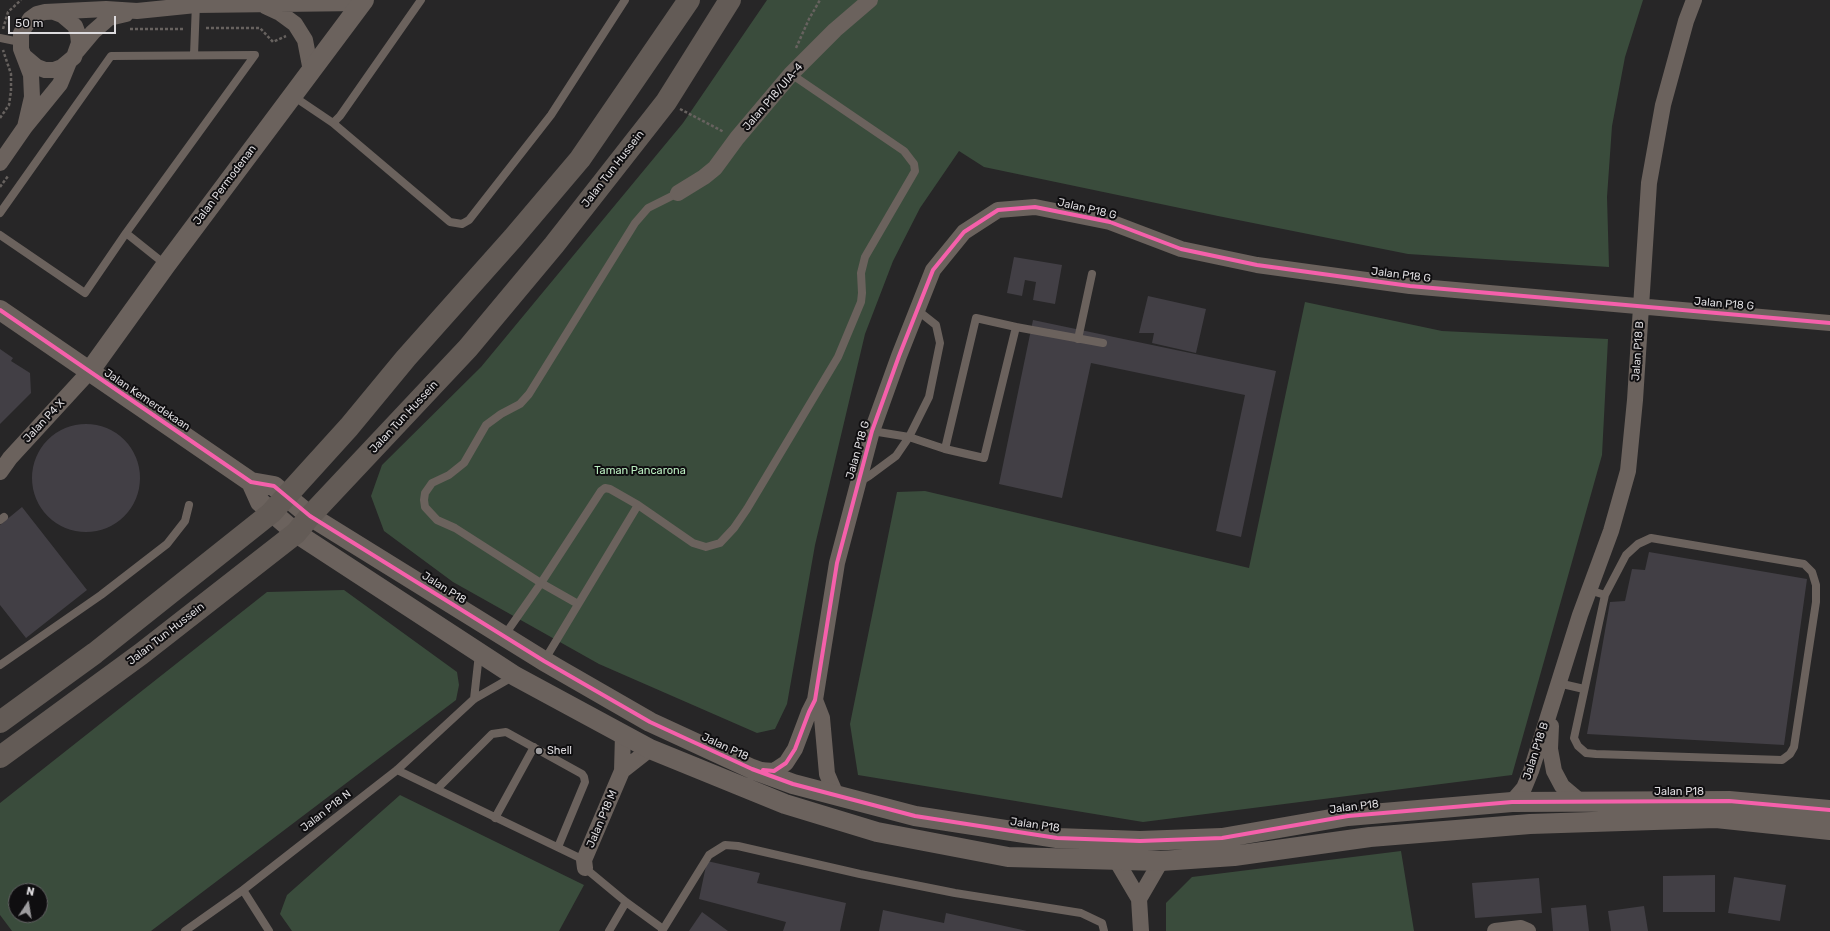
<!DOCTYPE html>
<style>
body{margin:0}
#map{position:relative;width:1830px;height:931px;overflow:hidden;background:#272627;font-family:Rubik,sans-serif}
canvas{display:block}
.north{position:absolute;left:8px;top:883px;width:40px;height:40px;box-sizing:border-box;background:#0f0e10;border:1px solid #616062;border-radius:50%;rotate:12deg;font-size:11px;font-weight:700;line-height:16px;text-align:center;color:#dddbde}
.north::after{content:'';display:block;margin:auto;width:14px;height:18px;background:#9d9c9e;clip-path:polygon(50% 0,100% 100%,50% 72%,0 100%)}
.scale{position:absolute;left:8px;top:16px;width:108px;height:18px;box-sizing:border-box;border:2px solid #dddbde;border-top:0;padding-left:5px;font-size:12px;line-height:14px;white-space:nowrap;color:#dddbde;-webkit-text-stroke:3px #0f0e10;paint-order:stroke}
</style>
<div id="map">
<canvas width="1830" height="931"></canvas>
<div class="north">N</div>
<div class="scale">50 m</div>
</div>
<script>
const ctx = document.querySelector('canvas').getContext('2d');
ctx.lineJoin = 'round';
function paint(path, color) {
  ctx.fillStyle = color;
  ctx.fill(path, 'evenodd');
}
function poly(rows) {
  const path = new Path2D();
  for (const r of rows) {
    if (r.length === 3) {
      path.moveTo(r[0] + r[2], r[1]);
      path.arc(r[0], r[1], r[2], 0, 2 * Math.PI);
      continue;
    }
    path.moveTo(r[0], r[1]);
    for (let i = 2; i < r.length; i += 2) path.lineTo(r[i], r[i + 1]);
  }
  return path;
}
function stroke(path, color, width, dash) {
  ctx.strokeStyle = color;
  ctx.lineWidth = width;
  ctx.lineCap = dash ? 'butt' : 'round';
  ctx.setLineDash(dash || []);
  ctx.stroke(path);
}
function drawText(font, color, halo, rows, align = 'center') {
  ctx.font = font + ' Rubik,sans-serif';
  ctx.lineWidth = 4;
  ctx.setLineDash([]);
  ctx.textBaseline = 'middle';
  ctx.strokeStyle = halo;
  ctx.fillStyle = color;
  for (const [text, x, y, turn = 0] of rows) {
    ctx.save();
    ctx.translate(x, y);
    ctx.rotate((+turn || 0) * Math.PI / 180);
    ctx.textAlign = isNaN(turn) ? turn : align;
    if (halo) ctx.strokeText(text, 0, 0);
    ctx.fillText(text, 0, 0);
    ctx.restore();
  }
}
paint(poly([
 [767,0,1643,0,1625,57,1612,126,1607,197,1609,267,1408,254,1218,216,984,167,959,151,920,208,893,261,865,334,815,545,787,704,775,729,757,733,599,664,453,582,384,531,371,496,382,465,481,367,683,123],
 [1305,302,1442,331,1608,339,1602,455,1512,775,1143,822,858,775,850,724,897,492,925,491,1249,568],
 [344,590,457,672,459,685,456,700,151,931,12,931,0,915,0,803,267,592],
 [16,891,40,891,40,915,16,915],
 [400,795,584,885,559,931,292,931,280,914,287,895],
 [1401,851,1414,931,1166,931,1166,903,1192,877]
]), '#3a4c3c');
paint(poly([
 [1014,257,1062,265,1055,304,1033,300,1036,282,1025,280,1022,296,1007,293],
 [1148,296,1206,309,1196,353,1152,343,1154,333,1139,333],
 [1033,320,1276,371,1241,537,1216,531,1245,395,1091,363,1062,498,999,484],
 [0,349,13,358,11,361,30,373,31,393,0,424],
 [86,478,54],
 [22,507,87,590,26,638,0,605,0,525],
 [1649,552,1807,579,1784,745,1587,734,1610,602,1625,601,1632,569,1645,570],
 [707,861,760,873,757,883,846,903,840,931,783,931,786,922,699,899],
 [1715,875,1715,912,1663,912,1663,876],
 [1734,877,1786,885,1780,921,1728,913],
 [1539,878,1542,913,1475,918,1472,883],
 [1586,905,1589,931,1553,931,1551,908],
 [1644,906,1648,931,1611,931,1608,911],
 [883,910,944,923,946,913,1027,931,879,931],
 [702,912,728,931,689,931]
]), '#423f45');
stroke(poly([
 [206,28,260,28,273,42,286,36],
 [3,29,8,12,21,0],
 [130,29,185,29],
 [796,48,809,19,820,0],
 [680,109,724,132],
 [0,118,9,105,11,91,11,74,3,50],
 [0,187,8,176]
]), '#67625f', 2.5, [3, 2]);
stroke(poly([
 [0,38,20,42],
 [194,55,196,3],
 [293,96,333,123,340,116,421,0],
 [333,123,450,222,462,224,469,220,551,115,625,0],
 [0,213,111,56,255,55,126,233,85,293,0,235],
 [126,233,166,265],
 [1016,327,1103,343],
 [1078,339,1092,274],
 [872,431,909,437,945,449,984,458,1016,327,976,318,945,449],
 [859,482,869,476,896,456,909,437,929,397,940,343,936,325,917,310],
 [0,520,4,517],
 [1589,590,1605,595,1574,738,1578,746,1586,753,1596,754,1782,760,1790,754,1794,747,1816,602,1816,585,1812,572,1804,564,1651,538,1638,544,1626,555,1605,595],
 [578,604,541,583,455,528,437,520,425,507,424,500,425,493,432,483,449,475,464,463,486,425,501,414,520,404,529,394,635,223,648,208,678,193],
 [504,636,541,583,601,491,605,488,610,489,638,505,693,543,706,547,720,543,734,528,747,509,838,357,861,302,862,293,861,273,865,257,911,178,915,171,914,164,904,151,791,74],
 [544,661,638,505],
 [0,665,101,595,167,544,185,521,189,505],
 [1558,683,1584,689],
 [474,699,479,654],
 [397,770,584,860],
 [437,789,492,734,506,732,582,774,584,777,585,782,558,847],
 [495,818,534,747],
 [585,868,626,902,663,929],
 [243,890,269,931],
 [185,931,243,890,397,770,474,699,514,676],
 [609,931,626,902],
 [662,931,709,855,725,845,738,846,860,874,955,893,1081,913,1102,923,1104,931]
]), '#6b625d', 8);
stroke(poly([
 [265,6,280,13,295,24,305,40,311,71],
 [77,51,93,32,109,18,126,14],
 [24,56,37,67,45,70,54,70,62,67,74,57,79,43,78,34,75,26,62,15,54,12],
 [25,127,32,97,31,75,21,49,21,33,30,19,37,14,45,12,106,9,137,11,196,5,362,3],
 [0,163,25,127,60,84,69,62],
 [678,193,704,177,715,168,737,138,791,74,835,30,870,0],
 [0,472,10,458,89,372],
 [815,700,822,718,827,774,836,795],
 [1551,726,1550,749,1554,771,1562,786,1581,802],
 [759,770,774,771,786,763,795,749,809,712,815,700,837,563,872,431,899,356,933,270,964,232,998,210,1035,207,1110,222,1181,249,1257,265,1410,286,1830,323],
 [622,771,650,749],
 [1512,802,1524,788,1531,771,1580,615,1611,531,1628,471,1635,400,1649,183,1663,105,1686,21,1694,0],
 [1116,860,1139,899,1141,931],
 [585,868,584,860,622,771,623,734],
 [1139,899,1161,861],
 [1495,931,1521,928,1528,931]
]), '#6b625d', 16);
stroke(poly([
 [0,310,251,482,274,486,310,516,544,661,650,722,752,769,793,784,915,816,1057,838,1140,841,1222,838,1348,816,1512,802,1729,801,1830,810],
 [89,372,166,265,364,0],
 [251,482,260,502,296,533,515,676,650,749,785,804,877,832,1008,857,1161,861,1234,856,1370,837,1530,824,1716,818,1830,830]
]), '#6b625d', 20);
stroke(poly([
 [0,722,95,653,271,513,349,427,406,358,513,238,580,159,689,0],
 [0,757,141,654,296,533,310,516,468,348,554,245,666,102,730,0]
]), '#635b56', 22);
stroke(poly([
 [0,310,251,482,274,486,310,516,544,661,650,722,752,769,793,784,915,816,1057,838,1140,841,1222,838,1348,816,1512,802,1729,801,1830,810],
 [763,770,774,771,786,763,795,749,809,712,815,700,837,563,872,431,899,356,933,270,964,232,998,210,1035,207,1110,222,1181,249,1257,265,1410,286,1830,323]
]), '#f560ab', 4);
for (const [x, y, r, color] of [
 [539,751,4,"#9d9c9e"]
]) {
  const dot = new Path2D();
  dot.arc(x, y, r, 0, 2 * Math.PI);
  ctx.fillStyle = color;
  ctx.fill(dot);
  stroke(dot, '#0f0e10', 1.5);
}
drawText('11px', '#dddbde', '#0f0e10', [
 ["Jalan P18/UIA-4",773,97,-49],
 ["Jalan Tun Hussein",613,169,-52],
 ["Jalan Permodenan",225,185,-53],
 ["Jalan P18 G",1087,209,13],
 ["Jalan P18 G",1401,275,7],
 ["Jalan P18 G",1724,304,5],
 ["Jalan P18 B",1638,351,-86],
 ["Jalan Kemerdekaan",147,400,34],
 ["Jalan Tun Hussein",404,417,-47],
 ["Jalan P4 X",44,421,-47],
 ["Jalan P18 G",858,450,-74],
 ["Jalan P18",444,588,32],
 ["Jalan Tun Hussein",166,634,-38],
 ["Jalan P18",725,747,25],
 ["Jalan P18 B",1536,751,-72],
 ["Jalan P18",1679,792],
 ["Jalan P18",1354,807,-7],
 ["Jalan P18 N",326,811,-38],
 ["Jalan P18 M",602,819,-67],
 ["Jalan P18",1035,825,8]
]);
drawText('11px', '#baedc0', '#0f0e10', [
 ["Taman Pancarona",640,471]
]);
drawText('11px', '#dddbde', '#0f0e10', [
 ["Shell",547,751]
], 'left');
</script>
